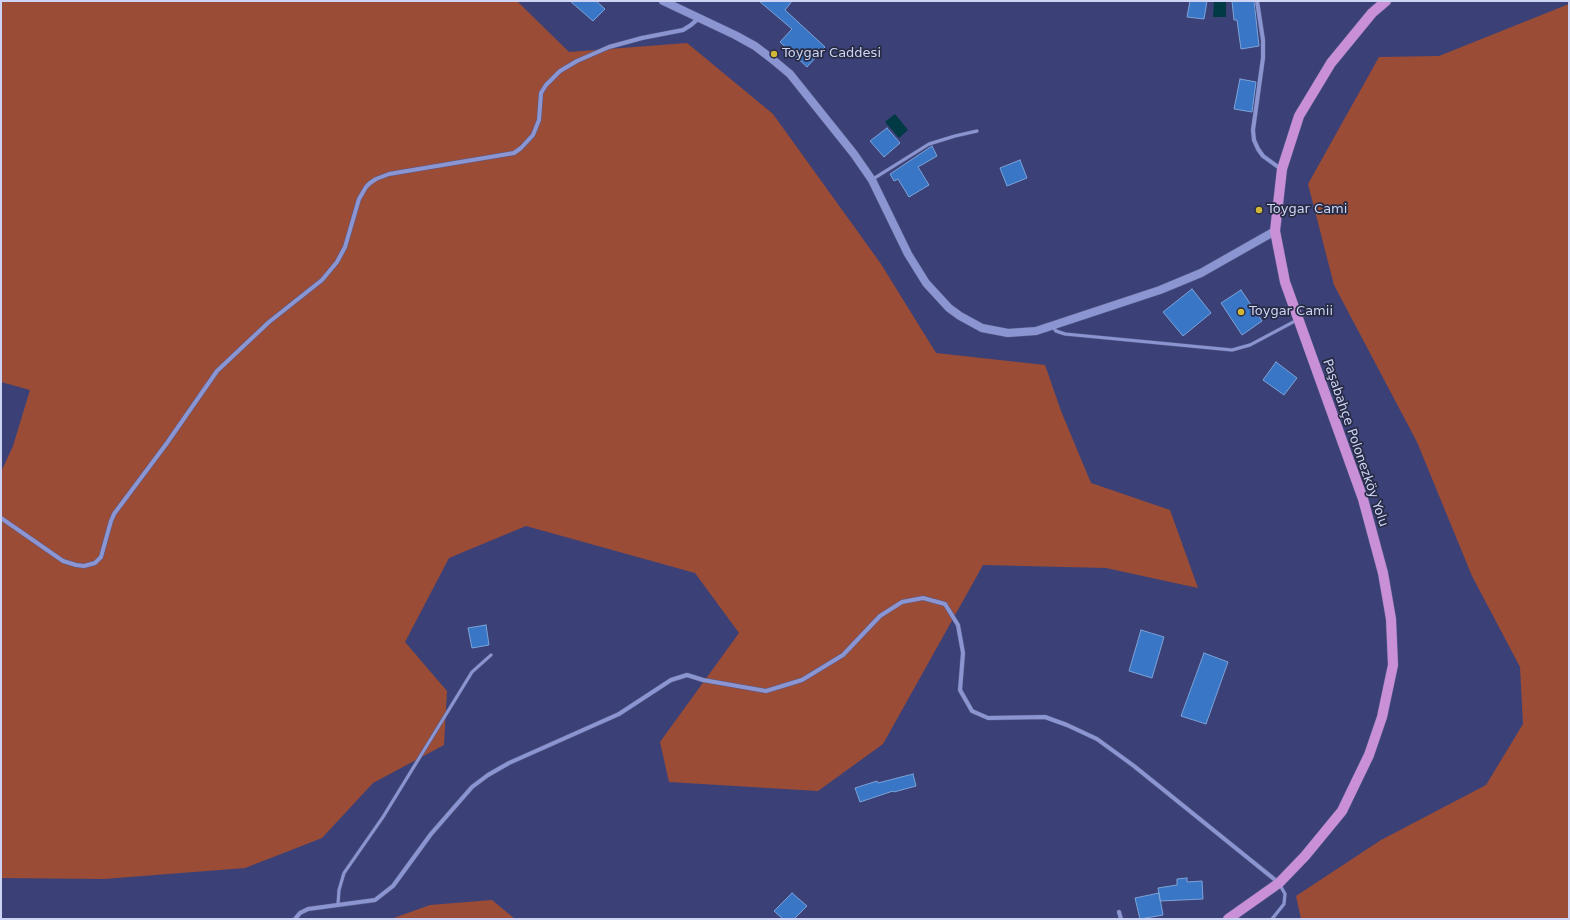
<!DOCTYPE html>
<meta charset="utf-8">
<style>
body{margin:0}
#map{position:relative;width:1570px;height:920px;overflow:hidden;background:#3b4177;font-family:"DejaVu Sans",sans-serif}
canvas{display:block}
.frame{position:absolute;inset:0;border:2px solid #cdd4f4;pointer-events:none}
</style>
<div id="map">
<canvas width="1570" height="920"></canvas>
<div class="frame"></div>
</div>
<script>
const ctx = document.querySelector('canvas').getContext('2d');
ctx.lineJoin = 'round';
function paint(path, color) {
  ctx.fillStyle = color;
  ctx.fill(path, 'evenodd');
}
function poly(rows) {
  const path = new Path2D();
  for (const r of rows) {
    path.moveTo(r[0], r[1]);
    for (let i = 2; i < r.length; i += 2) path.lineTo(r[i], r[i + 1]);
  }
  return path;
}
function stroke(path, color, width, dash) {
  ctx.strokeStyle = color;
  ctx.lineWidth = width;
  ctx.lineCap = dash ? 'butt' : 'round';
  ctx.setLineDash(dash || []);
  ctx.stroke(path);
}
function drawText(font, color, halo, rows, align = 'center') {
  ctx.font = font + ' "DejaVu Sans",sans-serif';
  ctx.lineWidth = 3.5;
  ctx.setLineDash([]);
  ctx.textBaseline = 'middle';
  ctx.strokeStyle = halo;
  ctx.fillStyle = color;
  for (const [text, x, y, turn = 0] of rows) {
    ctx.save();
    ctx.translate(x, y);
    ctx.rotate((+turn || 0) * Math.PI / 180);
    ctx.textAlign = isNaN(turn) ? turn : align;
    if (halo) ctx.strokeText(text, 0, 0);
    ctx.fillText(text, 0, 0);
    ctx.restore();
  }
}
paint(poly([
 [1,1,517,1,569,52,687,43,773,114,881,264,936,353,1045,365,1061,411,1091,483,1170,510,1198,588,1106,568,983,565,883,744,818,791,669,782,660,742,739,633,695,573,526,526,449,558,405,642,447,691,444,745,373,783,322,838,245,868,104,879,1,878,1,472,13,446,30,390,1,382],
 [1569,4,1569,919,1301,919,1296,896,1381,840,1486,785,1523,724,1520,667,1472,576,1417,442,1334,285,1308,184,1379,57,1439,56],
 [492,900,515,919,391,919,430,905]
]), '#9b4c36');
paint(poly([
 [1214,1,1226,1,1226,17,1213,17],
 [895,114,908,130,899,138,885,122]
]), '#013945');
const building = poly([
 [570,1,596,1,605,9,593,21,570,1],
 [759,1,792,1,785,10,825,47,807,67,780,42,792,29,759,1],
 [1190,1,1207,1,1204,19,1187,17,1190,1],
 [1232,1,1254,1,1259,46,1241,49,1237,20,1234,20,1232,1],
 [1240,79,1256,82,1252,112,1234,109,1240,79],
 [887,128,900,143,884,157,870,141,887,128],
 [932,146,937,156,918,167,929,185,909,197,898,179,894,181,890,174,932,146],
 [1020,160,1027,178,1007,186,1000,168,1020,160],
 [1192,289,1211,313,1183,336,1163,312,1192,289],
 [1241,290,1262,321,1242,335,1221,303,1241,290],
 [1276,362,1297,378,1284,395,1263,380,1276,362],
 [486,625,489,645,472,648,468,628,486,625],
 [1141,630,1164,637,1152,678,1129,671,1141,630],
 [1204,653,1228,662,1206,724,1181,716,1204,653],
 [913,774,916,786,894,792,893,791,860,802,855,788,877,781,878,783,913,774],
 [1187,878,1187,882,1202,881,1203,899,1160,901,1158,888,1177,885,1177,879,1187,878],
 [792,893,807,906,794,919,783,919,774,911,792,893],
 [1159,893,1163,915,1140,919,1135,898,1159,893]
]);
paint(building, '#3976c6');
stroke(building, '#7ca3d8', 1);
const lane = poly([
 [873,179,929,144,955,136,977,131],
 [1053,327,1056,331,1065,334,1232,350,1250,345,1297,320],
 [338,904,339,890,344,873,383,817,472,672,491,655],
 [1272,919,1284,904,1285,894,1280,885]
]);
const street = poly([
 [1257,1,1263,40,1263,58,1253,130,1254,140,1258,149,1263,156,1281,169],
 [1,518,63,561,76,565,84,566,95,563,101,557,111,521,114,514,167,443,217,371,269,322,322,280,337,262,345,247,359,199,366,187,370,183,376,179,389,174,514,153,521,148,533,135,539,120,541,93,546,85,560,71,577,61,609,47,642,38,683,30,691,25,699,18],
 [1119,912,1121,919],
 [295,919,300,913,308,909,375,900,393,886,431,834,472,787,488,775,509,763,619,714,671,680,687,675,703,680,766,691,802,680,843,655,880,616,902,602,923,598,945,604,958,625,963,653,960,690,972,711,988,718,1045,717,1067,725,1097,739,1134,766,1279,883]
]);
const secondary = poly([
 [663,1,735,35,755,46,772,59,790,74,854,154,872,180,908,254,926,283,949,308,960,316,982,328,1008,333,1036,331,1160,290,1201,273,1275,231]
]);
const primary = poly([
 [1228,919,1279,883,1305,856,1342,811,1369,755,1382,717,1393,665,1391,619,1383,573,1363,499,1285,282,1275,231,1282,169,1299,116,1331,63,1372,13,1386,1]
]);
stroke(lane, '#565a88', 4);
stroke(street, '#565a88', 5);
stroke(secondary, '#565a88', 9);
stroke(primary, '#565a88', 11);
stroke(lane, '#8b95d1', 3);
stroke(street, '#8b95d1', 4);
stroke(secondary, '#8b95d1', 8);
stroke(primary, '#c990d7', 10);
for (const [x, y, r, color] of [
 [774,54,4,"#d2b635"],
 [1259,210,4,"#d2b635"],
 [1241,312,4,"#d2b635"]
]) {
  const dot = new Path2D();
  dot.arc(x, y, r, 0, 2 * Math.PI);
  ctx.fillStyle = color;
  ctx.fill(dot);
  stroke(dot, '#272b44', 1.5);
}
drawText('13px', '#cdd4f4', '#272b44', [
 ["Toygar Caddesi",782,54],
 ["Toygar Cami",1267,210],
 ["Toygar Camii",1249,312]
], 'left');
drawText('13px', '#cdd4f4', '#272b44', [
 ["Paşabahçe Polonezköy Yolu",1355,443,71]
]);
</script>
